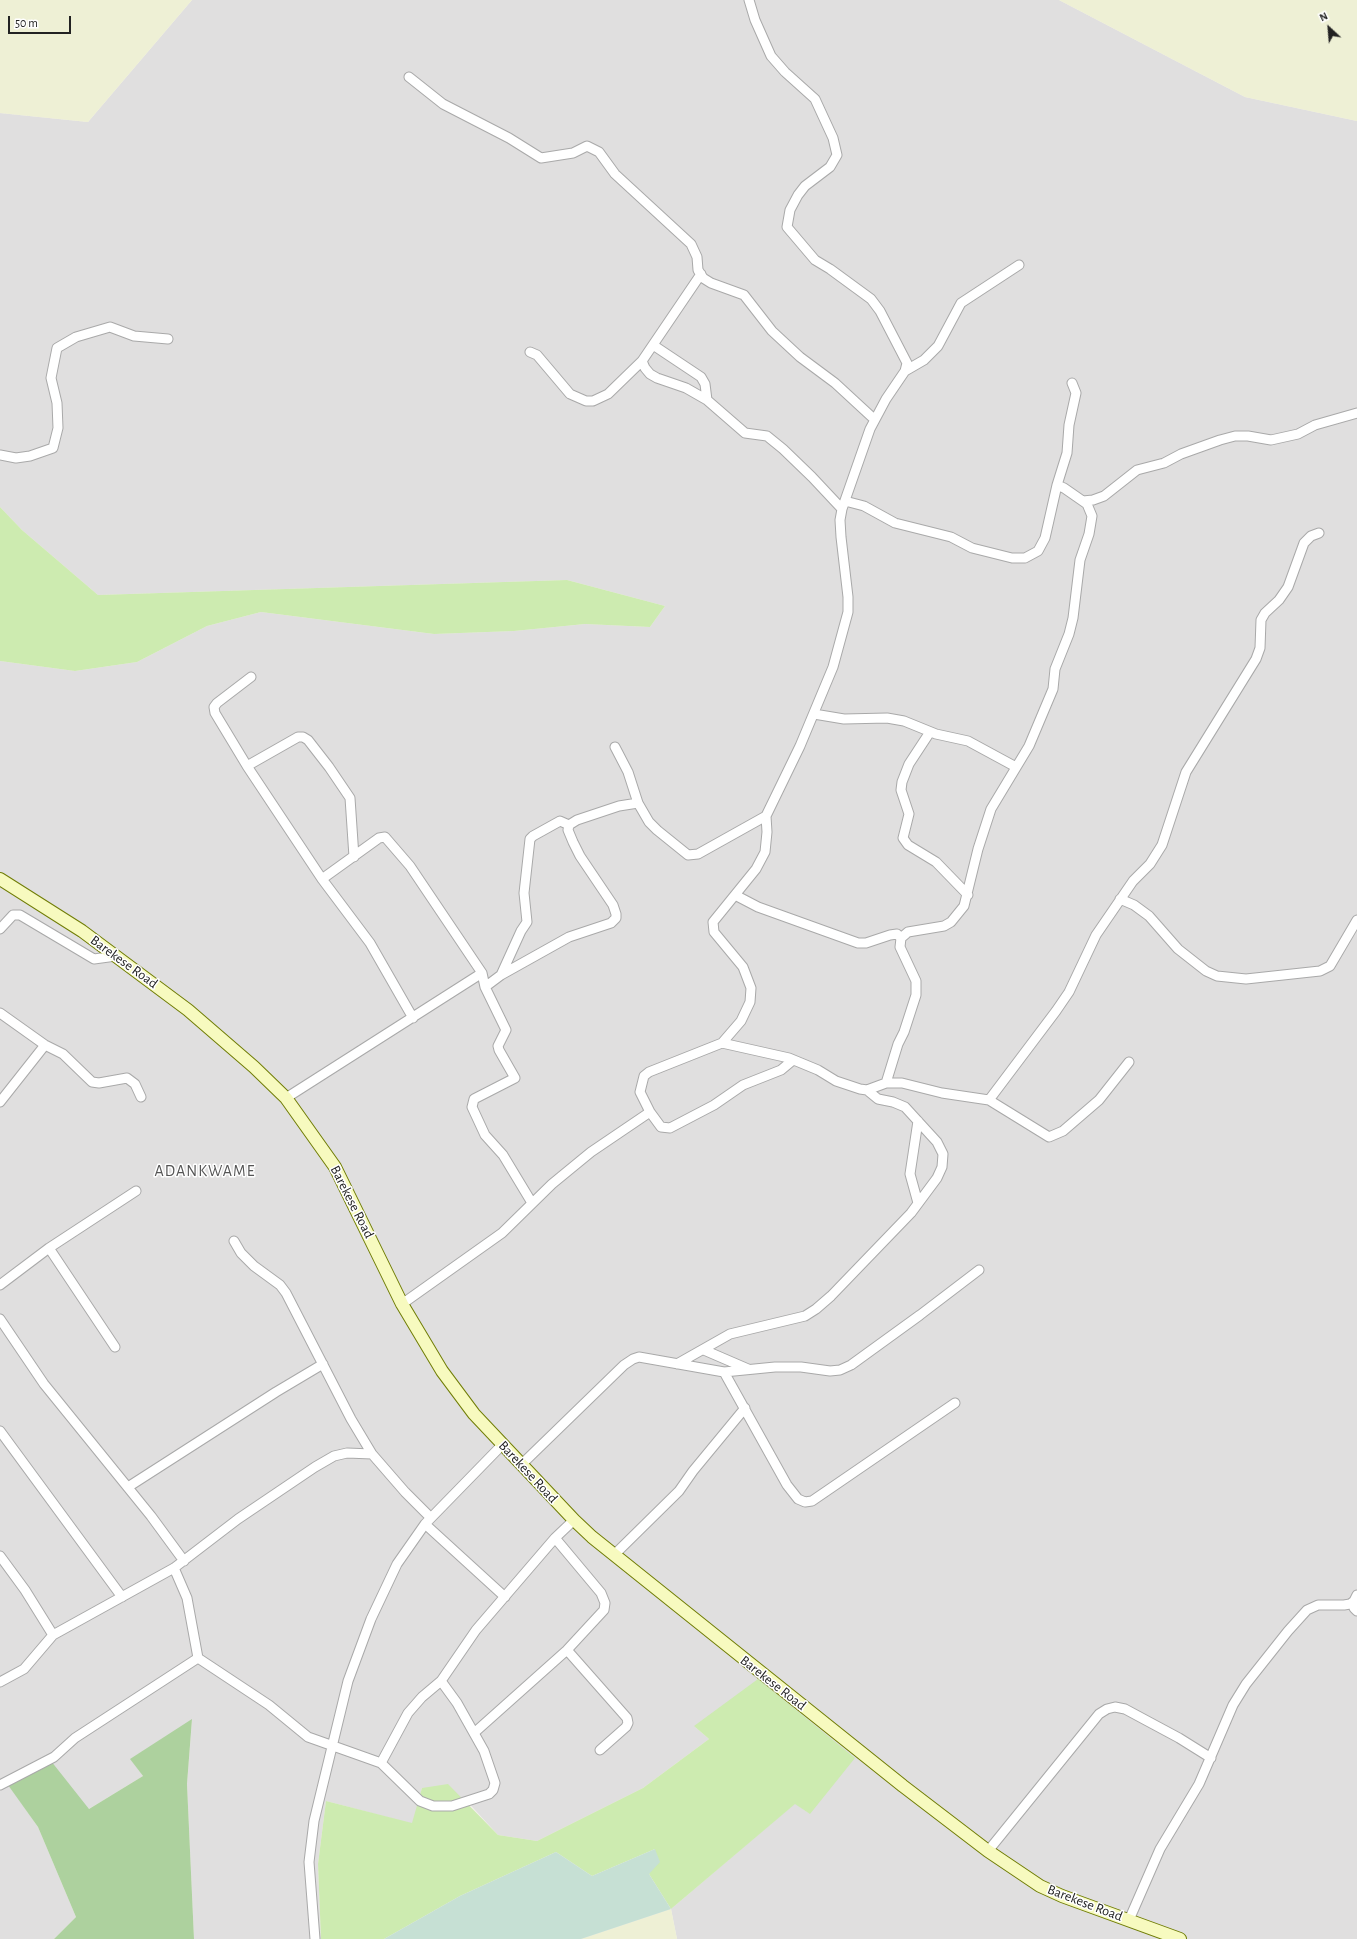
<!DOCTYPE html>
<style>
body{margin:0}
#map{position:relative;width:1357px;height:1939px;overflow:hidden;background:#f2efe9;font-family:"Alegreya Sans",sans-serif}
canvas{display:block}
.north{position:absolute;left:1309px;top:8px;width:40px;height:40px;-webkit-text-stroke:3px #fff;paint-order:stroke;rotate:334deg;font-size:11px;font-weight:700;line-height:16px;text-align:center;color:#222}
.north::after{content:'';display:block;margin:auto;width:14px;height:18px;background:#222;clip-path:polygon(50% 0,100% 100%,50% 72%,0 100%)}
.scale{position:absolute;left:8px;top:16px;width:63px;height:18px;box-sizing:border-box;border:2px solid #222;border-top:0;padding-left:5px;font-size:12px;line-height:14px;white-space:nowrap;color:#222;-webkit-text-stroke:3px #fff;paint-order:stroke}
</style>
<div id="map">
<canvas width="1357" height="1939"></canvas>
<div class="north">N</div>
<div class="scale">50 m</div>
</div>
<script>
const ctx = document.querySelector('canvas').getContext('2d');
ctx.lineJoin = 'round';
function paint(path, color) {
  ctx.fillStyle = color;
  ctx.fill(path, 'evenodd');
}
function poly(rows) {
  const path = new Path2D();
  for (const r of rows) {
    path.moveTo(r[0], r[1]);
    for (let i = 2; i < r.length; i += 2) path.lineTo(r[i], r[i + 1]);
  }
  return path;
}
function stroke(path, color, width, dash) {
  ctx.strokeStyle = color;
  ctx.lineWidth = width;
  ctx.lineCap = dash ? 'butt' : 'round';
  ctx.setLineDash(dash || []);
  ctx.stroke(path);
}
function drawText(font, color, halo, rows, align = 'center') {
  ctx.font = font + ' "Alegreya Sans",sans-serif';
  ctx.lineWidth = 3;
  ctx.setLineDash([]);
  ctx.textBaseline = 'middle';
  ctx.strokeStyle = halo;
  ctx.fillStyle = color;
  for (const [text, x, y, turn = 0] of rows) {
    ctx.save();
    ctx.translate(x, y);
    ctx.rotate((+turn || 0) * Math.PI / 180);
    ctx.textAlign = isNaN(turn) ? turn : align;
    if (halo) ctx.strokeText(text, 0, 0);
    ctx.fillText(text, 0, 0);
    ctx.restore();
  }
}
paint(poly([
 [192,0,1059,0,1245,97,1357,121,1357,1939,677,1939,671,1909,795,1803,810,1814,694,1726,709,1739,643,1788,537,1841,498,1835,465,1799,422,1788,413,1824,326,1801,318,1864,321,1939,194,1939,187,1784,192,1720,131,1759,143,1776,89,1809,9,1785,38,1827,76,1917,54,1939,0,1939,0,661,75,671,137,662,207,626,261,612,434,634,514,631,585,624,650,627,665,606,567,580,98,595,22,530,0,507,0,113,88,122]
]), '#e0dfdf');
paint(poly([
 [0,0,192,0,88,122,0,113],
 [1059,0,1357,0,1357,121,1245,97],
 [671,1909,677,1939,581,1939]
]), '#eef0d5');
paint(poly([
 [0,507,22,530,98,595,567,580,665,606,650,627,585,624,514,631,434,634,261,612,207,626,137,662,75,671,0,661],
 [758,1679,855,1758,810,1814,795,1804,671,1909,649,1874,655,1849,592,1876,556,1852,460,1896,384,1939,321,1939,318,1864,326,1801,412,1823,422,1788,448,1784,498,1835,537,1841,643,1788,709,1739,694,1726]
]), '#cdebb0');
paint(poly([
 [192,1719,187,1784,194,1939,54,1939,76,1917,38,1827,8,1785,51,1761,89,1809,143,1776,130,1759]
]), '#add19e');
paint(poly([
 [655,1849,660,1862,649,1874,671,1909,581,1939,384,1939,460,1896,556,1852,592,1876]
]), '#c6e0d4');
const minor = poly([
 [409,77,443,104,509,138,541,158,573,153,587,146,599,152,615,174,691,244,697,257,698,270,703,278,711,283,744,295,772,331,800,357,835,383,874,419],
 [701,274,642,361,645,368,650,374,657,378,686,388,707,400,745,433,767,436,783,449,812,477,842,509],
 [653,345,701,377,705,384,707,400],
 [530,352,537,355,570,394,586,401,593,401,608,394,642,361],
 [905,371,924,360,938,346,961,303,1019,265],
 [0,455,16,458,30,456,53,448,58,428,57,403,51,378,57,348,76,337,110,327,134,336,168,339],
 [845,501,864,506,895,523,951,537,972,548,1012,558,1025,558,1038,551,1045,538,1057,485,1067,453,1069,425,1076,393,1072,383],
 [1083,501,1093,500,1104,496,1137,470,1164,463,1181,454,1220,440,1235,436,1248,436,1271,440,1298,434,1315,425,1357,413],
 [251,677,217,703,214,707,215,713,247,766,322,879,370,943,413,1018],
 [814,714,844,719,887,718,904,721,936,734,968,741,1016,767],
 [930,732,909,764,902,782,901,790,909,814,903,838,908,845,936,862,968,895],
 [615,747,628,772,638,803,649,822,657,830,688,855,698,854,766,816],
 [247,766,298,737,303,737,308,740,329,767,350,798,354,857],
 [322,879,379,838,385,837,410,866,482,973,485,987,506,1030,498,1046,499,1050,515,1078,474,1099,472,1107,485,1135,503,1155,532,1203],
 [735,895,758,907,858,943,866,943,890,935,897,934,901,938],
 [1120,899,1134,905,1149,916,1178,949,1206,971,1217,976,1246,979,1320,971,1330,966,1357,920],
 [0,929,13,915,20,915,94,959,116,956],
 [501,975,521,931,527,922,524,893,530,839,533,836,560,821,569,825],
 [485,987,501,975,569,937,611,923,616,918,616,914,613,905,580,856,573,842,568,830,569,825,577,820,619,806,638,803],
 [0,1013,45,1045,63,1054,92,1082,99,1083,127,1078,135,1084,141,1097],
 [722,1043,789,1058,818,1070,836,1081,860,1089,867,1090,886,1083,902,1083,942,1093,989,1100,1049,1137,1063,1131,1099,1100,1129,1062],
 [886,1083,898,1044,904,1032,916,995,916,981,900,947,901,938,908,932,944,926,951,922,964,906,978,849,991,809,1029,746,1053,689,1055,669,1069,634,1073,618,1080,560,1089,534,1092,516,1087,504,1064,488,1057,485],
 [286,1098,482,973],
 [989,1100,1056,1011,1069,992,1096,935,1133,881,1150,864,1162,845,1186,772,1256,659,1260,648,1261,620,1265,613,1279,600,1288,587,1304,543,1311,536,1319,533],
 [0,1102,45,1045],
 [650,1112,661,1127,670,1128,714,1105,743,1085,781,1070,793,1060],
 [918,1203,910,1174,918,1121],
 [234,1241,241,1253,254,1266,280,1285,286,1293,351,1419,372,1454,405,1492,430,1517],
 [49,1248,115,1347],
 [0,1285,49,1248,136,1191],
 [402,1304,502,1233,552,1184,591,1152,650,1112,640,1092,644,1076,649,1072,722,1043,741,1021,750,1002,751,988,743,967,714,932,713,922,756,869,765,852,767,832,766,816,800,746,833,667,848,612,848,597,841,537,840,520,842,509,870,429,886,399,905,371,907,363,880,311,871,299,830,269,815,260,787,227,790,210,798,195,805,186,830,167,837,155,833,138,815,99,785,72,771,56,755,20,749,0],
 [0,1319,44,1384,151,1516,184,1561],
 [704,1350,748,1369],
 [677,1364,730,1334,805,1316,816,1309,831,1296,911,1213,937,1178,942,1167,943,1154,937,1142,905,1107,893,1102,878,1099,867,1090],
 [724,1372,787,1485,798,1499,805,1502,812,1501,955,1403],
 [0,1431,122,1597],
 [521,1465,624,1365,633,1359,639,1357,724,1372,775,1367,801,1367,830,1371,840,1370,851,1365,920,1315,979,1270],
 [128,1487,276,1392,323,1364],
 [425,1524,505,1597],
 [614,1555,679,1491,693,1471,745,1408],
 [0,1556,25,1590,53,1635],
 [174,1568,187,1598,198,1658,269,1705,308,1737,381,1763,420,1801,433,1806,452,1806,489,1794,493,1790,495,1783,484,1751,457,1703,441,1681],
 [1354,1601,1354,1608,1357,1611],
 [567,1650,627,1718,628,1723,626,1727,600,1750],
 [0,1682,24,1669,53,1635,174,1568,238,1519,315,1467,334,1456,347,1453,372,1454],
 [474,1733,567,1650,604,1610,605,1603,601,1593,555,1538],
 [381,1763,408,1713,422,1697,441,1681,476,1630,555,1538,574,1520],
 [0,1785,54,1757,75,1738,198,1658],
 [988,1851,1099,1714,1107,1709,1115,1707,1125,1709,1179,1738,1211,1758],
 [1129,1920,1160,1849,1199,1784,1233,1705,1246,1684,1288,1631,1307,1610,1318,1605,1344,1605,1350,1604,1354,1601,1357,1595],
 [315,1939,309,1862,314,1821,348,1681,371,1619,397,1564,425,1524,502,1445]
]);
const secondary = poly([
 [0,879,82,931,188,1010,254,1067,286,1098,335,1167,402,1304,442,1371,474,1414,574,1520,592,1537,903,1786,988,1851,1040,1886,1062,1896,1180,1939]
]);
stroke(minor, '#a9a9a9', 11);
stroke(secondary, '#707d05', 14);
stroke(minor, '#fff', 9);
stroke(secondary, '#f7fabf', 12);
drawText('14px', '#222', '#fff', [
 ["Barekese Road",124,962,36],
 ["Barekese Road",352,1202,63],
 ["Barekese Road",528,1472,47],
 ["Barekese Road",773,1683,38],
 ["Barekese Road",1085,1903,21]
]);
ctx.letterSpacing = '1px';
drawText('16px', '#555', '#fff', [
 ["ADANKWAME",205,1171]
]);
ctx.letterSpacing = '0px';
</script>
